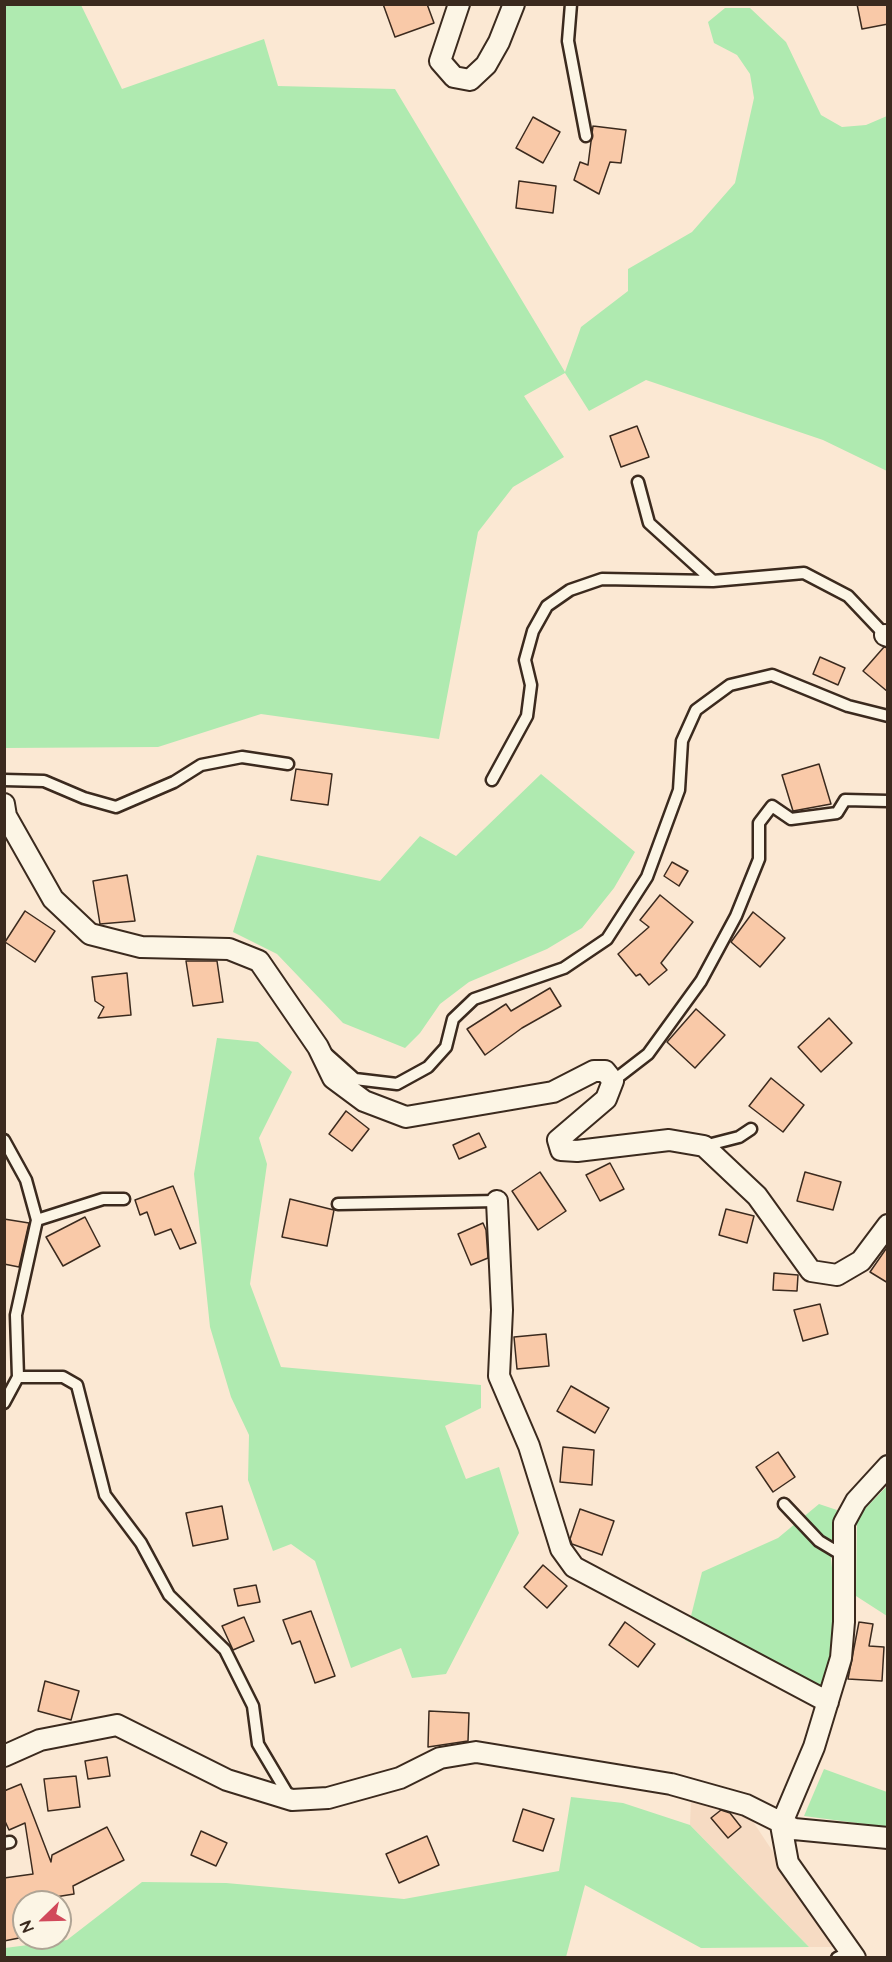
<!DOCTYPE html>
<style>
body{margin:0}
#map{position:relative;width:892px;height:1962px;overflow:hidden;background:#fbe8d3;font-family:"Architects Daughter",sans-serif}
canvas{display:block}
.frame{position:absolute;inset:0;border:6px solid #3b2a1e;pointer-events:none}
.north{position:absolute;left:12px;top:1890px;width:60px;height:60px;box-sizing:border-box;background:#fcf5e5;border:2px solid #afa495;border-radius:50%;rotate:247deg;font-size:16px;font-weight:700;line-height:24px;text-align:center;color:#3b2a1e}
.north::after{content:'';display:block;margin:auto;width:21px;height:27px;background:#d1495b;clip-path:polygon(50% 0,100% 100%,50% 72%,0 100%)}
</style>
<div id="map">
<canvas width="892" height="1962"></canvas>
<div class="frame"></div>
<div class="north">N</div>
</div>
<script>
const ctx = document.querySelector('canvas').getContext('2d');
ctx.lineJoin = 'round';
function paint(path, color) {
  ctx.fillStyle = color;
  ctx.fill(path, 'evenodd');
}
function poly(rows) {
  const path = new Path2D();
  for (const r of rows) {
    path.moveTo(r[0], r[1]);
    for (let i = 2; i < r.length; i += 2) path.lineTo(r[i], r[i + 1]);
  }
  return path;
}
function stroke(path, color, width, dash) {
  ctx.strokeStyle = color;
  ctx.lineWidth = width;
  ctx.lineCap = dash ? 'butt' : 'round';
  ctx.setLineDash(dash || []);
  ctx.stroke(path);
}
paint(poly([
 [691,1799,746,1811,836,1947,809,1947,690,1825]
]), '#f6dbc3');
paint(poly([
 [5,5,81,5,122,89,264,39,278,86,395,89,565,372,581,327,628,291,628,269,692,232,735,183,754,98,750,74,737,55,714,43,708,22,725,8,750,8,786,42,821,115,842,127,866,125,887,116,887,471,823,440,646,380,589,411,565,373,524,396,564,457,513,487,478,532,439,739,261,714,158,747,5,748],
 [541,774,635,852,614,888,582,928,547,949,469,982,440,1004,420,1033,405,1048,343,1023,277,954,233,932,257,855,380,881,420,836,456,856],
 [217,1038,258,1042,292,1072,259,1138,267,1164,250,1284,281,1367,481,1385,481,1408,445,1426,466,1479,499,1467,519,1533,446,1674,412,1678,401,1648,351,1668,315,1561,291,1544,273,1551,248,1480,249,1435,231,1397,210,1327,194,1174],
 [887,1486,887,1616,856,1596,857,1517],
 [819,1504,837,1510,831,1559,838,1621,818,1707,685,1640,702,1572,778,1538],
 [824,1769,887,1792,887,1827,804,1816],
 [571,1797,623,1803,690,1825,809,1947,701,1948,585,1885,566,1957,5,1957,5,1948,67,1940,142,1882,226,1883,404,1899,559,1871]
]), '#afeab0');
const building = poly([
 [383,4,427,4,434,23,395,37,383,4],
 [857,4,888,4,888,24,862,29,857,4],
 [533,117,560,132,543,163,516,148,533,117],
 [593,126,626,130,621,163,610,162,599,194,574,180,580,162,588,165,593,126],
 [519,181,556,186,553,213,516,208,519,181],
 [637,426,649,457,621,467,610,436,637,426],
 [884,647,888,648,888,692,863,671,884,647],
 [820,657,845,668,838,685,813,674,820,657],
 [819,764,831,804,793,811,782,775,819,764],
 [296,769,332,774,328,805,291,800,296,769],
 [672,862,688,871,679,886,664,876,672,862],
 [127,875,135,921,100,924,93,881,127,875],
 [660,895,693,922,661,963,667,970,649,985,640,974,636,976,618,954,649,927,640,920,660,895],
 [25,911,55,931,35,962,5,942,25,911],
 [753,912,785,938,760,967,731,942,753,912],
 [186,961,217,961,223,1002,193,1006,186,961],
 [127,973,131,1015,98,1018,104,1007,95,1001,92,977,127,973],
 [550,988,561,1006,522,1028,485,1055,467,1029,506,1004,511,1011,550,988],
 [696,1009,725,1035,695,1068,667,1042,696,1009],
 [829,1018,852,1043,821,1072,798,1047,829,1018],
 [771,1078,804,1105,783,1132,749,1106,771,1078],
 [346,1111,369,1129,352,1151,329,1134,346,1111],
 [479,1133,486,1147,459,1159,453,1145,479,1133],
 [610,1163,624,1189,600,1201,586,1175,610,1163],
 [540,1172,566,1211,538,1230,512,1191,540,1172],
 [805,1172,841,1182,833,1210,797,1201,805,1172],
 [173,1186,196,1243,180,1249,171,1229,155,1235,147,1212,140,1215,135,1200,173,1186],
 [290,1199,334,1210,327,1246,282,1237,290,1199],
 [726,1209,754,1216,747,1243,719,1235,726,1209],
 [85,1217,100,1246,63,1266,46,1237,85,1217],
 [4,1219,29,1223,19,1267,4,1264,4,1219],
 [483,1223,486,1230,488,1258,471,1265,458,1234,483,1223],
 [888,1246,888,1283,870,1272,888,1246],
 [774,1273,798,1275,797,1291,773,1290,774,1273],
 [820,1304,828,1334,803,1341,794,1310,820,1304],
 [546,1334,549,1366,517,1369,514,1337,546,1334],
 [571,1386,609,1408,595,1433,557,1411,571,1386],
 [563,1447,594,1450,592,1485,560,1482,563,1447],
 [778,1452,795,1477,773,1492,756,1467,778,1452],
 [222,1506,228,1539,193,1546,186,1513,222,1506],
 [580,1509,614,1521,602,1555,572,1544,570,1539,580,1509],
 [543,1565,567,1586,547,1608,524,1587,543,1565],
 [256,1585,260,1602,238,1606,234,1589,256,1585],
 [311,1611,335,1676,315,1683,300,1641,292,1644,283,1620,311,1611],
 [244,1617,254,1641,233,1650,222,1626,244,1617],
 [625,1622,655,1644,638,1667,609,1645,625,1622],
 [859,1622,873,1624,869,1646,884,1647,882,1681,848,1679,859,1622],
 [45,1681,79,1691,71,1720,38,1711,45,1681],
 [429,1711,469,1713,468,1741,428,1747,429,1711],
 [107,1757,110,1776,88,1779,85,1761,107,1757],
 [76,1776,80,1807,48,1811,44,1779,76,1776],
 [21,1784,51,1862,52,1855,107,1827,124,1860,73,1886,74,1894,24,1902,24,1937,4,1941,4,1878,33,1874,25,1823,9,1830,4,1819,4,1791,21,1784],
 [523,1809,554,1819,543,1851,513,1841,523,1809],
 [721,1810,730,1813,741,1827,728,1838,711,1818,721,1810],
 [201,1831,227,1843,216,1866,191,1855,201,1831],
 [427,1836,439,1865,399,1883,386,1854,427,1836]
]);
paint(building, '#f9c9a8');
stroke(building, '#3b2a1e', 1.5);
const service = poly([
 [571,4,568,41,586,136],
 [638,482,649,523,713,581,804,573,848,596,885,635],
 [4,780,44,781,84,798,116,807,174,782,201,765,242,757,288,764],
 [492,780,527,716,531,685,525,660,533,631,547,606,570,590,602,579,713,581],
 [327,1054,355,1079,397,1084,428,1067,446,1047,453,1019,474,999,564,968,607,939,647,877,679,790,682,741,696,710,730,685,772,675,848,706,888,716],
 [613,1081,648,1054,701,981,736,916,759,859,759,823,772,806,791,819,837,813,845,800,888,801],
 [4,1140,26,1180,37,1220,16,1315,18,1377,4,1403],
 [704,1146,739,1137,751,1129],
 [338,1204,497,1201],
 [37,1220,103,1199,124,1199],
 [18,1377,63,1377,77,1385,105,1495,141,1543,169,1595,225,1650,253,1706,258,1744,290,1798],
 [784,1504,819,1541,844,1556],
 [4,1843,10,1842],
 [837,1958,851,1951]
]);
const minor = poly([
 [459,4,440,61,454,77,470,80,486,65,499,42,514,4],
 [885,635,888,636],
 [4,804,6,816,53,899,90,934,141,947,229,949,259,961,318,1047,333,1078,364,1101,406,1117,553,1092,594,1071,605,1071,613,1081,606,1099,558,1140,561,1150,577,1151,669,1140,704,1146,757,1196,811,1271,837,1275,861,1261,888,1225],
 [497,1201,502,1310,499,1376,529,1446,561,1549,574,1567,828,1702],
 [4,1756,40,1740,117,1725,227,1780,292,1800,328,1798,400,1778,440,1758,476,1752,671,1784,746,1805,794,1829,888,1838],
 [855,1958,788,1863,781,1825,814,1747,841,1658,844,1622,844,1523,856,1501,888,1466]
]);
stroke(service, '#3b2a1e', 15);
stroke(minor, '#3b2a1e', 24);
stroke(service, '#fcf5e5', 10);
stroke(minor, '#fcf5e5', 20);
</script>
